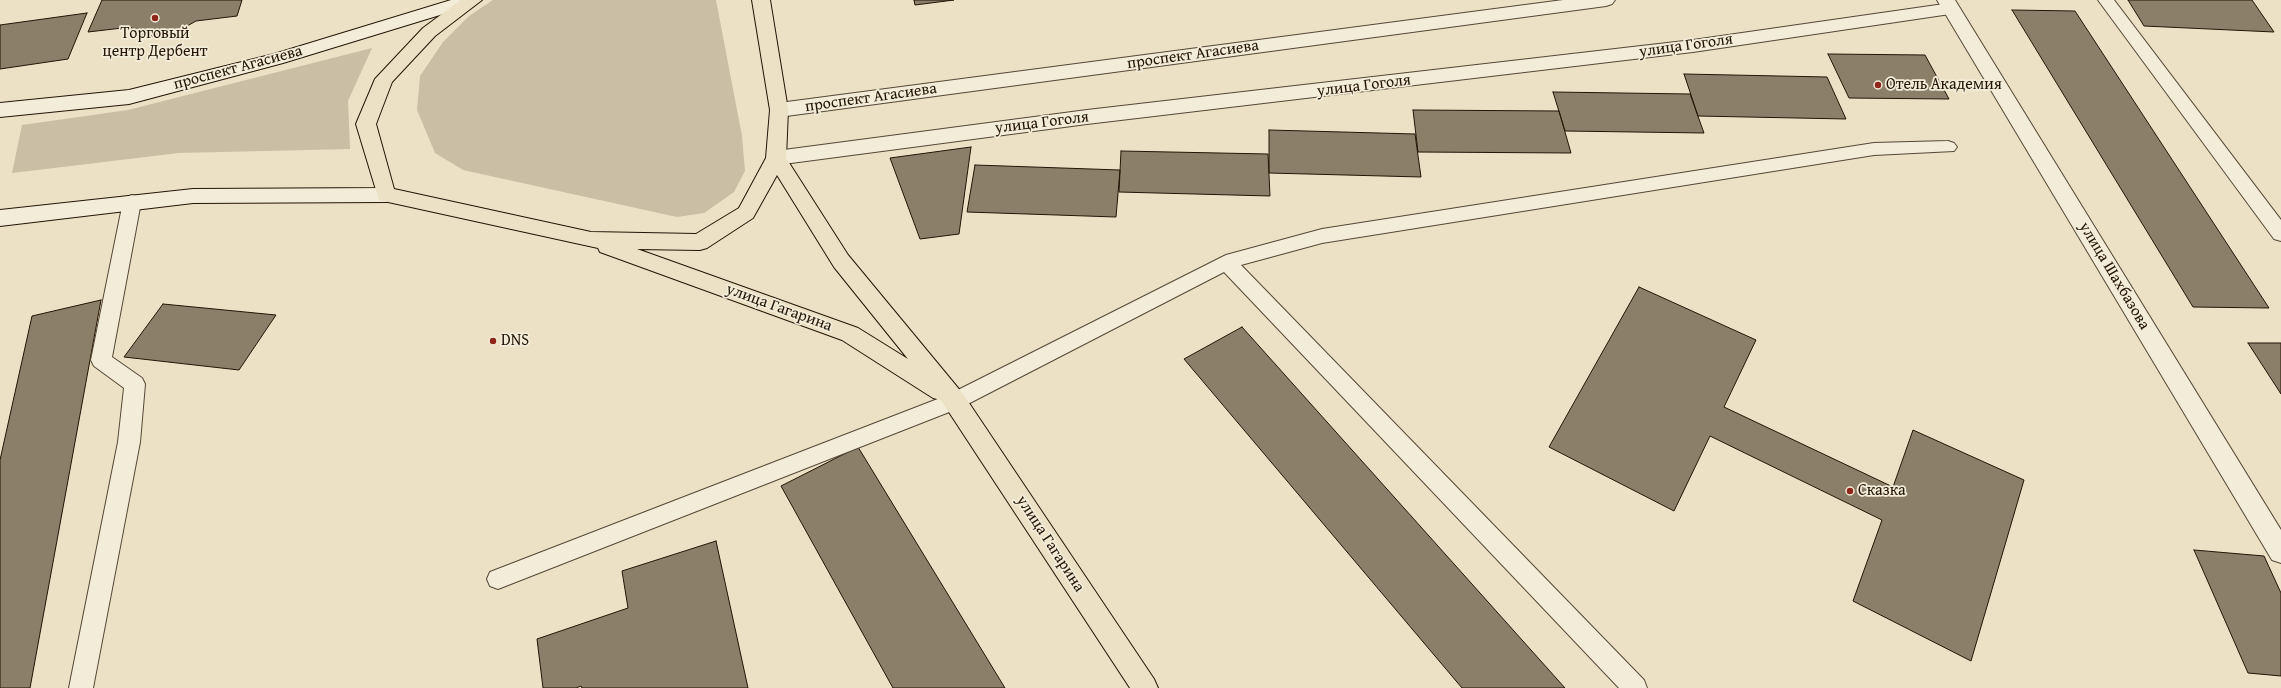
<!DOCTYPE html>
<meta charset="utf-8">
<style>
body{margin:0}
canvas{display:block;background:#ece1c4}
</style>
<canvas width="2281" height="688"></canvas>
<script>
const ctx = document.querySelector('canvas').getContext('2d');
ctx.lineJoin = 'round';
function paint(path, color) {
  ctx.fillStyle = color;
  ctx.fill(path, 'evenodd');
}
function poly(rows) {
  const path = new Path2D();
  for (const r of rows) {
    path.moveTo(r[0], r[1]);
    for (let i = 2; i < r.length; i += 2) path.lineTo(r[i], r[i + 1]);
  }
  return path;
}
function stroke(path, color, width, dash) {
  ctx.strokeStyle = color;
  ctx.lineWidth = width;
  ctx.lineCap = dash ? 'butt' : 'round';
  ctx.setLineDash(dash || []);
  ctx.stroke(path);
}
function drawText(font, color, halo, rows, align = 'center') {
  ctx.font = font + ' "Gentium Book Plus",serif';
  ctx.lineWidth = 3.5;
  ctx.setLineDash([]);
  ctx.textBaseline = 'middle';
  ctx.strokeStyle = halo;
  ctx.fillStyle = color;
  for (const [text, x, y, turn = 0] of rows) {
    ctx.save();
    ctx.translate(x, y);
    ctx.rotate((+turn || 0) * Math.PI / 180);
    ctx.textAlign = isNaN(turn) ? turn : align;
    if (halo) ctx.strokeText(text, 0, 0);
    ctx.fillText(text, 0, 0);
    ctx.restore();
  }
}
paint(poly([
 [493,0,716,0,742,136,745,171,734,192,704,213,677,217,463,170,435,153,417,110,420,76,443,42,469,16],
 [372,48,348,101,350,149,179,153,12,173,22,125,128,110]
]), '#cabea4');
const building = poly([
 [102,0,242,0,237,16,196,21,173,34,149,37,134,31,131,27,88,32,102,0],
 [914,0,954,0,915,5,914,0],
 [2128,0,2252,0,2274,32,2144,26,2128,0],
 [2012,10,2075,11,2269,308,2193,307,2012,10],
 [87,13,68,59,0,69,0,25,87,13],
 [1828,54,1925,55,1949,99,1849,98,1828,54],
 [1684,74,1827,77,1846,119,1698,116,1684,74],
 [1553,92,1690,94,1704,133,1565,131,1553,92],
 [1413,110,1559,111,1571,153,1418,152,1413,110],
 [1269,130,1415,134,1421,177,1269,173,1269,130],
 [971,147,959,234,920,239,890,158,971,147],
 [1121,151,1268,154,1270,196,1119,192,1121,151],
 [975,165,1120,170,1116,217,967,212,975,165],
 [1639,287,1756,340,1724,407,1893,487,1913,430,2024,480,1971,661,1853,601,1882,520,1710,436,1674,511,1549,447,1639,287],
 [101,300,30,688,0,688,0,460,32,316,101,300],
 [163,304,276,315,239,370,124,357,163,304],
 [1242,327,1565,688,1462,688,1184,359,1242,327],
 [2248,343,2281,343,2281,394,2248,343],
 [858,447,1005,688,893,688,781,486,858,447],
 [716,541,748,688,582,688,581,686,576,688,543,688,537,639,628,608,622,571,716,541],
 [2194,550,2264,556,2281,593,2281,676,2248,673,2194,550]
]);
paint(building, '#8c7f69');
stroke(building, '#241406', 1);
const service = poly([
 [2098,0,2114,0,2281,220,2281,241,2274,239,2098,0],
 [1948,141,1954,143,1957,147,1954,151,1874,155,1322,243,1241,265,1644,680,1647,688,1619,688,1224,272,962,407,498,589,490,586,487,579,490,572,948,395,1226,255,1322,229,1874,143,1948,141],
 [132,195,138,197,141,202,112,357,142,378,145,384,140,442,93,688,69,688,118,442,124,388,94,366,91,360,123,202,126,197,132,195]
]);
const minor = poly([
 [1937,0,1955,0,2281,530,2281,563,2272,560,1937,0]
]);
const tertiary = poly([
 [1563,0,1615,0,1612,4,1606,6,779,117,772,115,770,110,772,105,779,103,1563,0],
 [1951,3,1957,5,1960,9,1957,13,1693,52,1087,124,776,165,769,163,766,158,769,153,776,151,1087,110,1693,40,1951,3]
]);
const secondary = poly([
 [451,0,479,0,476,4,283,63,129,104,0,117,0,103,129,90,274,54,451,0],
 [386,188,393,190,396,195,393,200,386,202,193,203,0,226,0,210,193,189,386,188]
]);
const primary = poly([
 [461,0,482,0,435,36,392,82,376,124,394,189,591,232,696,234,739,208,766,158,770,110,752,0,770,0,788,110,786,158,848,255,963,394,1154,679,1158,688,1130,688,941,400,933,398,842,340,600,252,598,248,379,200,356,124,375,79,423,28,461,0],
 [777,175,834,267,908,359,858,328,637,249,700,250,707,248,753,218,777,175]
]);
stroke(service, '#564736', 2);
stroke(minor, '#564736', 2);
stroke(tertiary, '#564736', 2);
stroke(secondary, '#241406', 2);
stroke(primary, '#241406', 2);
paint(service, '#f3ecd9');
paint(minor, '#f3ecd9');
paint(tertiary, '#f3ecd9');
paint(secondary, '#f3ecd9');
paint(primary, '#ece1c4');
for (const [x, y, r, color] of [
 [155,18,4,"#8f2418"],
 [1878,85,4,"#8f2418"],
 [493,341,4,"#8f2418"],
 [1850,491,4,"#8f2418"]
]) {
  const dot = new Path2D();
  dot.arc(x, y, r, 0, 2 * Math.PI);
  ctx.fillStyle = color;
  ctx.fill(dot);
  stroke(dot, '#f3ecd9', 1.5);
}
drawText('16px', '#241406', '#f3ecd9', [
 ["Торговый",155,34,"center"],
 ["центр Дербент",155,52,"center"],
 ["Отель Академия",1886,85],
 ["DNS",501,341],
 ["Сказка",1858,491]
], 'left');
drawText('16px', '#241406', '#f3ecd9', [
 ["улица Гоголя",1686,46,-8],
 ["проспект Агасиева",1193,55,-8],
 ["проспект Агасиева",238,68,-15],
 ["улица Гоголя",1364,86,-7],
 ["проспект Агасиева",871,98,-8],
 ["улица Гоголя",1042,123,-7],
 ["улица Шахбазова",2114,276,59],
 ["улица Гагарина",779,308,20],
 ["улица Гагарина",1050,544,57]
]);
</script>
